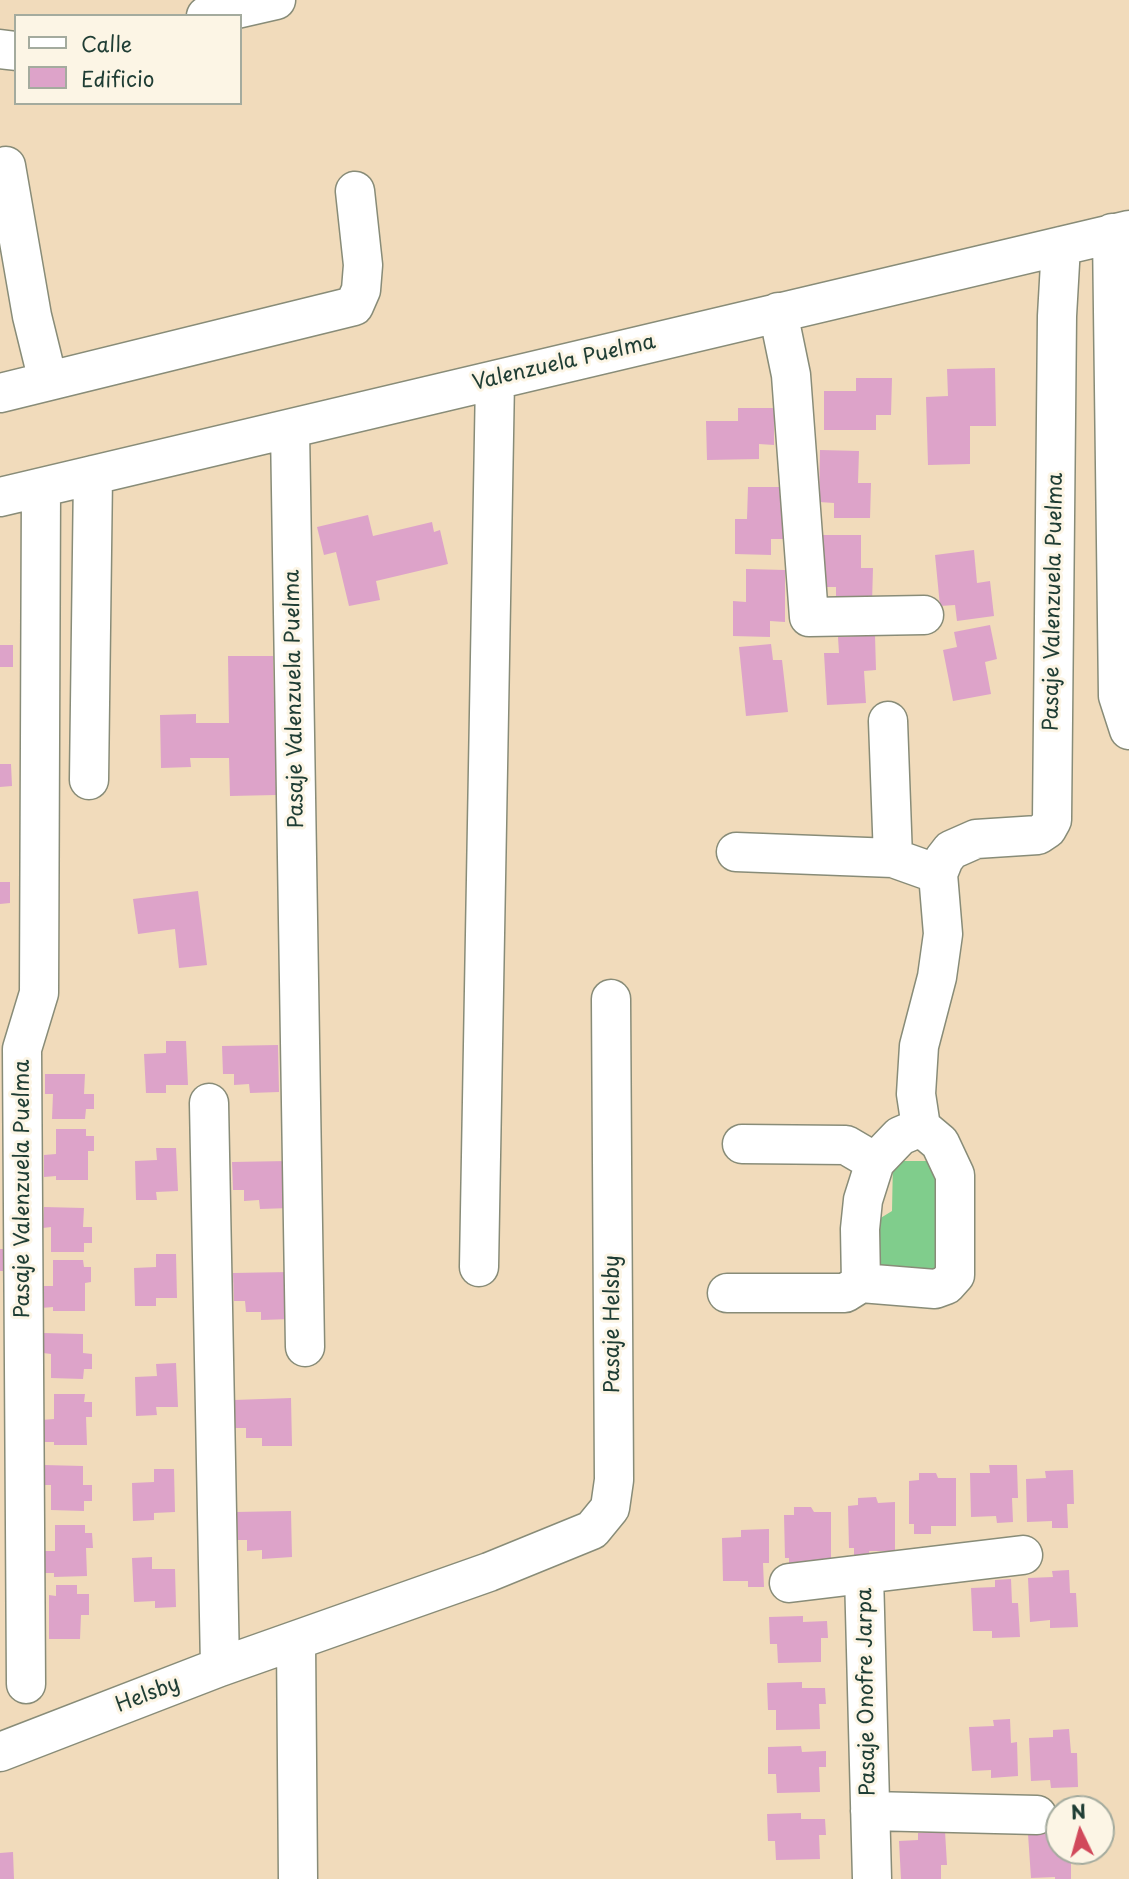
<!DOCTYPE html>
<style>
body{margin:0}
#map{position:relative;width:1129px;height:1879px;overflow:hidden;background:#f1dbbb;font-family:"Playpen Sans",sans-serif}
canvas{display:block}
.legend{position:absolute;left:14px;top:14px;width:228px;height:91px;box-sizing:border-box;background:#fcf5e5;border:2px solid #a4ab9e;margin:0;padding:9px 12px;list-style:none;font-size:21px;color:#1f3d34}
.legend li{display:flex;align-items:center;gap:14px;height:35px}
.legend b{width:35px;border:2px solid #a4ab9e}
.north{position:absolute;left:1045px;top:1795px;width:70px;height:70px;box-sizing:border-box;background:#fcf5e5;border:2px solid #a4ab9e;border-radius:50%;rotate:355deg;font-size:19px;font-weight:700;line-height:28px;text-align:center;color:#1f3d34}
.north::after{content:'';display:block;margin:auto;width:24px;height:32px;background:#d1495b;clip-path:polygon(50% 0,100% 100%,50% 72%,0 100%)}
</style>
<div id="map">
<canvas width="1129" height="1879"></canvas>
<ul class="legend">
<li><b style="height:9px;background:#fff"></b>Calle</li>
<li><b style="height:19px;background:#dda3c9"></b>Edificio</li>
</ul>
<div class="north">N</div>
</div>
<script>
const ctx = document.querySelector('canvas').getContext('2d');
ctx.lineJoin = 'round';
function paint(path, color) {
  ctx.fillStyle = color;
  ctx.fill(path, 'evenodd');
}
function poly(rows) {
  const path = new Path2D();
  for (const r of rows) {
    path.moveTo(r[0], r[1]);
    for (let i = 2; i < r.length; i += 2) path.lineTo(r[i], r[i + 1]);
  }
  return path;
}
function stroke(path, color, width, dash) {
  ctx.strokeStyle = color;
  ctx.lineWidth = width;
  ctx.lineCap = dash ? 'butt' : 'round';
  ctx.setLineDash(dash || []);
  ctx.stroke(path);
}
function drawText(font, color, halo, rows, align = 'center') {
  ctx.font = font + ' "Playpen Sans",sans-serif';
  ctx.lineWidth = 6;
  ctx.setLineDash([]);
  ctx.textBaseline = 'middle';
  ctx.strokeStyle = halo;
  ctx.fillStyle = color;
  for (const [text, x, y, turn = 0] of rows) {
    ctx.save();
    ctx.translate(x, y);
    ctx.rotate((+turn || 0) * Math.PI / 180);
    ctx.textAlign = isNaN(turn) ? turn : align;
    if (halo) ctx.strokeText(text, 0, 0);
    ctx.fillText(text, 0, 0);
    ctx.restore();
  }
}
paint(poly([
 [893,1161,941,1161,939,1272,878,1271,879,1219,892,1211]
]), '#80cd8c');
paint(poly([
 [995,368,996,426,970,426,970,464,928,465,926,397,948,396,947,369],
 [856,378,892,378,891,415,876,415,876,430,824,430,824,391,856,391],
 [738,408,774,408,774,445,759,444,759,459,707,460,706,421,738,421],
 [820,450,859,451,858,483,871,483,870,518,834,518,834,503,819,502],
 [748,487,787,487,787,539,771,539,771,555,735,554,735,519,747,519],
 [368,515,373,536,432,522,434,532,440,530,448,564,376,581,380,600,349,606,336,552,324,555,317,527],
 [822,535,861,535,861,568,873,568,872,603,836,603,836,587,821,587],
 [974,550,977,583,990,581,994,616,957,621,955,605,940,606,935,555],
 [746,569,785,570,785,622,770,621,770,637,733,636,733,601,746,602],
 [990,625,997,659,985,662,991,694,953,701,943,650,957,647,954,632],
 [875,635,876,670,864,671,866,703,827,705,824,653,839,653,838,637],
 [771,644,773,660,782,660,788,712,746,716,739,647],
 [0,645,13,645,13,667,0,667],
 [228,656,273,656,276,795,230,796,229,758,190,758,191,767,161,768,160,715,196,714,196,723,229,723],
 [0,764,11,764,12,786,0,787],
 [0,882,10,882,10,903,0,904],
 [198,891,207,965,179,968,175,929,138,934,133,899],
 [166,1041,186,1041,188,1085,166,1085,166,1093,146,1093,144,1054,166,1053],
 [278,1045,279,1092,250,1093,249,1084,234,1085,234,1074,223,1074,222,1046],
 [45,1074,85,1074,84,1094,94,1094,94,1109,86,1109,85,1119,52,1119,53,1094,45,1094],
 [56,1129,86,1129,86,1136,94,1136,94,1151,88,1151,88,1180,56,1180,56,1176,44,1177,44,1155,56,1154],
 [156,1148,176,1148,178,1191,156,1192,157,1200,136,1200,135,1161,157,1160],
 [288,1161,290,1208,260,1209,259,1200,244,1201,244,1190,233,1190,232,1162],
 [44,1207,84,1208,83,1227,92,1227,92,1243,84,1243,84,1252,51,1252,51,1227,43,1228],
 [0,1249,4,1249,4,1271,0,1271],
 [156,1254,176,1254,177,1298,156,1298,156,1306,135,1306,134,1268,156,1267],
 [53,1260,83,1260,84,1267,91,1267,91,1282,85,1283,85,1311,53,1311,53,1307,41,1308,41,1286,53,1286],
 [290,1272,291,1319,261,1320,261,1312,246,1312,245,1301,234,1301,233,1273],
 [43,1333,83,1334,83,1353,92,1354,92,1369,84,1369,83,1379,51,1378,51,1354,43,1353],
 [176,1363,178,1407,156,1407,157,1415,136,1416,135,1377,157,1376,156,1364],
 [54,1394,85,1394,84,1402,92,1402,92,1417,86,1417,87,1445,54,1445,54,1442,42,1442,42,1420,54,1419],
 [291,1398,292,1446,262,1446,262,1438,246,1438,246,1428,235,1428,234,1400],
 [44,1465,83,1466,83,1485,92,1485,92,1501,84,1501,84,1511,51,1510,51,1485,43,1485],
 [989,1465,1017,1465,1018,1498,1012,1498,1013,1522,997,1523,996,1516,971,1517,970,1473,990,1473],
 [154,1469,174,1469,175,1512,154,1513,154,1520,133,1521,132,1483,154,1482],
 [1073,1470,1074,1504,1067,1504,1068,1528,1052,1528,1052,1521,1027,1522,1026,1479,1046,1478,1045,1471],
 [919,1473,936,1473,938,1478,956,1478,956,1526,931,1526,931,1534,914,1534,914,1524,909,1524,909,1481,919,1480],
 [876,1497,878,1503,895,1502,895,1551,869,1551,870,1558,854,1559,854,1548,849,1548,848,1506,858,1505,858,1498],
 [794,1507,811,1507,814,1512,831,1512,831,1561,806,1561,806,1568,789,1568,789,1558,785,1558,784,1515,794,1515],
 [291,1511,292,1557,262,1559,262,1550,247,1551,247,1540,235,1540,235,1512],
 [55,1525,85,1525,85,1533,92,1533,93,1548,86,1548,87,1576,54,1577,54,1573,43,1573,42,1551,55,1551],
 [769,1529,769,1563,763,1563,764,1587,748,1587,748,1581,723,1581,722,1538,741,1537,741,1530],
 [152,1557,152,1569,175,1569,176,1607,155,1608,155,1601,134,1602,132,1558],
 [1069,1570,1070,1593,1076,1593,1078,1627,1050,1628,1050,1620,1030,1622,1028,1578,1053,1577,1052,1571],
 [1011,1579,1012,1603,1018,1603,1020,1637,992,1638,992,1631,973,1631,971,1588,995,1587,995,1580],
 [56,1585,77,1585,77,1594,89,1594,89,1615,81,1615,80,1639,49,1639,49,1595,56,1596],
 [803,1616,803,1622,827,1621,828,1638,821,1638,821,1662,778,1663,777,1644,770,1644,769,1617],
 [802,1682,802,1688,825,1688,826,1704,819,1704,820,1729,776,1730,776,1710,768,1710,767,1683],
 [1010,1719,1011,1743,1017,1742,1018,1776,991,1778,991,1770,972,1771,969,1727,994,1726,993,1720],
 [1069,1729,1071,1753,1077,1753,1078,1787,1051,1788,1050,1780,1031,1781,1029,1738,1053,1737,1053,1730],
 [801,1746,802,1752,826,1751,826,1767,819,1767,820,1792,777,1793,776,1774,768,1774,768,1747],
 [801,1813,801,1819,825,1819,826,1835,819,1835,820,1859,776,1860,775,1841,768,1841,767,1814],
 [1059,1825,1059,1851,1076,1851,1077,1858,1071,1858,1071,1879,1055,1879,1055,1877,1031,1878,1028,1834,1048,1833,1047,1826],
 [945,1831,947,1865,941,1865,941,1879,901,1879,899,1841,918,1840,918,1833],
 [13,1852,14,1879,0,1879,0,1853]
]), '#dda3c9');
const minor = poly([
 [206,16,276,0],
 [0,49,16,51],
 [6,166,32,316,48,381],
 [1112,233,1118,696,1129,730],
 [778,312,791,375,809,617,924,615],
 [0,393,354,306,361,290,363,265,355,191],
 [290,429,305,1347],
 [0,497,1129,230],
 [888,721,893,858],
 [89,780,93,475],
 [736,852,893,858,938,874],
 [209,1103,220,1667],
 [742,1144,846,1145,875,1162],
 [479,1267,495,380],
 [861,1283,860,1229,863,1200,875,1162,900,1136,921,1127],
 [727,1293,845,1293,861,1283,935,1289,946,1285,955,1275,955,1175,940,1143,921,1127,916,1094,919,1046,937,977,943,934,938,874,944,859,951,850,976,839,1038,835,1047,829,1052,820,1057,316,1061,246],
 [789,1583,864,1574],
 [296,1641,298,1879],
 [26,1684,22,1049,39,993,41,488],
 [0,1752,220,1667,489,1572,592,1530,610,1508,614,1480,611,999],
 [870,1811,1037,1815],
 [872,1879,864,1574,1023,1555]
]);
stroke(minor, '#888c78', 41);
stroke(minor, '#fff', 38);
drawText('21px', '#1f3d34', '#fcf5e5', [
 ["Valenzuela Puelma",564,363,-13],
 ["Pasaje Valenzuela Puelma",1054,602,-89],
 ["Pasaje Valenzuela Puelma",295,699,-91],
 ["Pasaje Valenzuela Puelma",23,1189,-90],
 ["Pasaje Helsby",613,1324,-90],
 ["Pasaje Onofre Jarpa",867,1692,-91],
 ["Helsby",148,1695,-21]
]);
</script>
